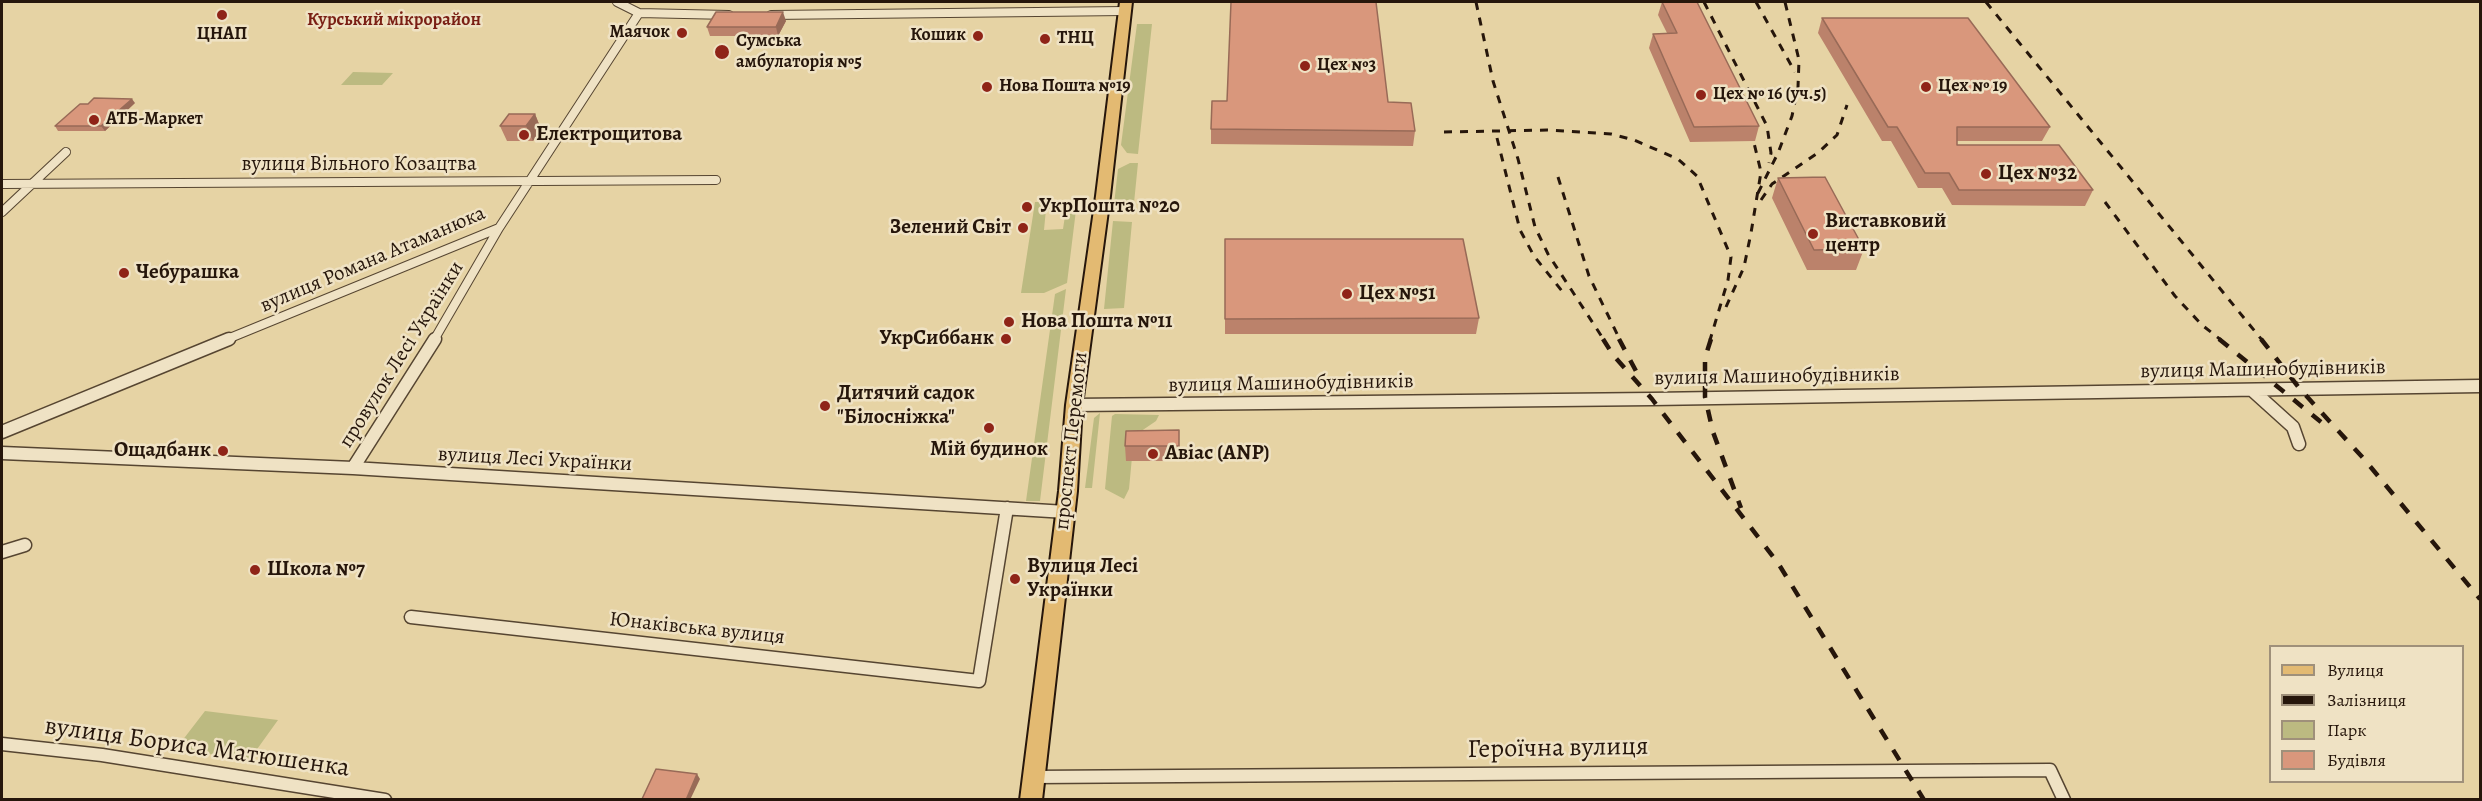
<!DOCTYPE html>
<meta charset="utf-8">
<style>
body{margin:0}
#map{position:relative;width:2482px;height:801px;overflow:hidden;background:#e6d3a4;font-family:Alegreya,serif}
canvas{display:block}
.frame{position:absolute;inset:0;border:3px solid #26160b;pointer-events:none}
.legend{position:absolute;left:2269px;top:645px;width:195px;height:138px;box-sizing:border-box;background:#efe2c4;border:2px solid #9f907a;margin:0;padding:8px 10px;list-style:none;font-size:18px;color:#26160b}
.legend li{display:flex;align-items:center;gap:12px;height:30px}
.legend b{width:30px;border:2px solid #9f907a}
</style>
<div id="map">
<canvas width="2482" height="801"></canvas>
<div class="frame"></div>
<ul class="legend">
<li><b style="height:8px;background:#e3ba72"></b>Вулиця</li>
<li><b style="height:8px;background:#26160b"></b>Залізниця</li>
<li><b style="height:16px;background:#bcba81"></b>Парк</li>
<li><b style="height:16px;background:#d9977c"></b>Будівля</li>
</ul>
</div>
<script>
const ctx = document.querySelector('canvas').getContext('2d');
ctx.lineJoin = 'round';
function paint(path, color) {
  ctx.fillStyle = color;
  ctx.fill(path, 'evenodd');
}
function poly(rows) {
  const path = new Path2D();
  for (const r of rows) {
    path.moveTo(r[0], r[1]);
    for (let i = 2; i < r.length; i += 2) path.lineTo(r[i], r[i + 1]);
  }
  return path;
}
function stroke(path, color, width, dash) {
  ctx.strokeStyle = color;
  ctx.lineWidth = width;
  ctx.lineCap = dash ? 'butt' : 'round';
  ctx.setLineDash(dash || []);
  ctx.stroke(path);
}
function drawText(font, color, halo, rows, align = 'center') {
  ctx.font = font + ' Alegreya,serif';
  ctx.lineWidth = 5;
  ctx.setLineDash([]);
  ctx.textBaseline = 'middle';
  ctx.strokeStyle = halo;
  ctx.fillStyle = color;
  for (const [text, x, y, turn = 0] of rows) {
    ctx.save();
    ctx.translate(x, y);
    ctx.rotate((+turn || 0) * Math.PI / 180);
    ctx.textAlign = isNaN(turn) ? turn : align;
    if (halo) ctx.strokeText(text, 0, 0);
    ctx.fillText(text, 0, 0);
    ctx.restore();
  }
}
paint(poly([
 [1137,24,1152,24,1138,154,1127,153,1121,145],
 [353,72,393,73,382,85,341,85],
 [1130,163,1138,163,1133,213,1113,213,1118,169],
 [1035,202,1052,202,1051,209,1046,209,1044,230,1063,229,1066,209,1062,209,1063,202,1077,202,1067,283,1044,293,1021,293],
 [1113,221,1132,222,1124,308,1104,309],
 [1066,289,1040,501,1026,501,1055,294],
 [1100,413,1092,488,1085,488,1094,418],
 [1115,414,1159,415,1156,421,1134,436,1129,489,1124,499,1105,489,1112,416],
 [205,711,278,720,250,759,175,750]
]), '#bcba81');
const minorFar1 = poly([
 [639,13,729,15],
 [771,15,1125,11],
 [2,184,716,180],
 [2,212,66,152],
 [225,340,499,228,639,13,617,2],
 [434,340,499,228]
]);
const minor = poly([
 [2252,390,2293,427,2299,444],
 [1074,405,1652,399,2480,386],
 [2,432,229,339],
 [2,453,353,468,1066,512],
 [353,468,435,339],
 [2,552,25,545],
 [411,617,979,681,1007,508],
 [2,744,102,755,385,800],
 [1034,777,2050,770,2064,800]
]);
const primary = poly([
 [1120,2,1132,2,1110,196,1082,405,1077,491,1042,800,1020,800,1059,491,1066,405,1096,196,1120,2]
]);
stroke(minorFar1, '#564531', 10);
stroke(minor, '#564531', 15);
stroke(primary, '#26160b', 4);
stroke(minorFar1, '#efe2c4', 8);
stroke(minor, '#efe2c4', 12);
paint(primary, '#e3ba72');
stroke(poly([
 [1476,2,1493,81,1518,159,1535,227,1548,254,1604,340],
 [1704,2,1767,126,1771,153,1769,163],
 [1756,2,1795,72],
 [1986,2,2262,340],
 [1444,132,1547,130,1611,134,1634,140,1678,159,1697,176,1731,257,1728,280,1710,340],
 [1497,138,1520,230,1534,256,1562,291],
 [1558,177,1589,276,1620,340],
 [1758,193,1778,153,1792,116,1798,87,1799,60,1785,2],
 [1761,200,1772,184,1819,152,1837,135,1847,105],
 [2105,202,2175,296,2202,325,2221,340],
 [1726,307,1744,267,1751,233,1761,172,1754,143]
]), '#26160b', 3, [8, 8]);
stroke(poly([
 [1603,339,1613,355,1652,399,1778,563,1924,800],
 [1619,339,1637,373],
 [1711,339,1705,358,1705,397,1713,432,1741,508],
 [2219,339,2321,422],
 [2261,339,2300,389,2364,459,2480,599]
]), '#26160b', 4.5, [12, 12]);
paint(poly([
 [1662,2,1697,2,1759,126,1755,141,1690,142,1649,48,1653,34,1667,33,1658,15],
 [1822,18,2050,127,2042,141,1957,141,1957,145,2093,190,2085,206,1952,205,1942,188,1918,188,1891,141,1882,141,1818,33],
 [786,21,778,36,710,36,707,27],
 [1388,102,1415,131,1413,146,1211,144,1211,129],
 [135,103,105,131,58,131,55,126],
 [535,114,541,129,533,141,507,141,500,126],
 [1778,178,1864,249,1856,270,1807,270,1772,198],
 [1225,239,1479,318,1476,334,1225,334],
 [1125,446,1180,446,1180,461,1126,461]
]), '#bb826b');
paint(poly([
 [783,12,786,21,778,36,776,27],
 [132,99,135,103,105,131,101,126],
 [535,114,541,129,533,141,526,126],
 [697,774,700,779,690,800,686,800]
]), '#986a57');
const building = poly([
 [1231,2,1376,2,1388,102,1411,103,1415,131,1211,129,1212,101,1227,101,1231,2],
 [1662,2,1697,2,1759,126,1694,127,1653,34,1677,33,1662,2],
 [716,12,783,12,776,27,707,27,716,12],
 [1822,18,1968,18,2050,127,1957,127,1957,145,2059,145,2093,190,1959,190,1949,173,1925,173,1897,127,1888,127,1822,18],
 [94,98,132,99,101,126,55,126,80,104,88,104,94,98],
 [509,114,535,114,526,126,500,126,509,114],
 [1825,177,1864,249,1814,250,1778,178,1825,177],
 [1225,239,1463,239,1479,318,1225,319,1225,239],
 [1179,430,1179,446,1125,446,1126,431,1179,430],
 [656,769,697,774,686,800,642,799,656,769]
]);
paint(building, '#d9977c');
stroke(building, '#986a57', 1.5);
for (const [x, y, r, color] of [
 [222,15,6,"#8f2418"],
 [682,33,6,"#8f2418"],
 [978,36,6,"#8f2418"],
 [1045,39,6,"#8f2418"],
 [722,52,8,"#8f2418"],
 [1305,66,6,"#8f2418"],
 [987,87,6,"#8f2418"],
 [1926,87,6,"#8f2418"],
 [1701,95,6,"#8f2418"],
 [94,120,6,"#8f2418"],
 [524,135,6,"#8f2418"],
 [1986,174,6,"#8f2418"],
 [1027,207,6,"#8f2418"],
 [1023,228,6,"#8f2418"],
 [1813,234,6,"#8f2418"],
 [124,273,6,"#8f2418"],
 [1347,294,6,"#8f2418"],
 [1009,322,6,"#8f2418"],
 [1006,339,6,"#8f2418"],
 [825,406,6,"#8f2418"],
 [989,428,6,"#8f2418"],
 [223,451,6,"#8f2418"],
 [1153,454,6,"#8f2418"],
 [255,570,6,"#8f2418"],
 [1015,579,6,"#8f2418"]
]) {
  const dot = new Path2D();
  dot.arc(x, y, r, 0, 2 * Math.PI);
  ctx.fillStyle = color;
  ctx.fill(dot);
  stroke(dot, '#efe2c4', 2);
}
drawText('bold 18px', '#7a1f14', '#efe2c4', [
 ["Курський мікрорайон",394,21]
]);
drawText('bold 18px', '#26160b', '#efe2c4', [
 ["Маячок",670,33,"right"],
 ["ЦНАП",222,35,"center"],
 ["Кошик",966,36,"right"],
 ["ТНЦ",1057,39],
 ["Сумська",736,42],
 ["амбулаторія №5",736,63],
 ["Цех №3",1317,66],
 ["Нова Пошта №19",999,87],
 ["Цех № 19",1938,87],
 ["Цех № 16 (уч.5)",1713,95],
 ["АТБ-Маркет",106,120]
], 'left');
drawText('bold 21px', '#26160b', '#efe2c4', [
 ["Електрощитова",536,135],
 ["Цех №32",1998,174],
 ["УкрПошта №20",1039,207],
 ["Виставковий",1825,222],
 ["центр",1825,246],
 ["Зелений Світ",1011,228,"right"],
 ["Чебурашка",136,273],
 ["Цех №51",1359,294],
 ["Нова Пошта №11",1021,322],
 ["УкрСиббанк",994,339,"right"],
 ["Дитячий садок",837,394],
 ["\"Білосніжка\"",837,418],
 ["Мій будинок",989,450,"center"],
 ["Ощадбанк",211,451,"right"],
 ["Авіас (ANP)",1165,454],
 ["Вулиця Лесі",1027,567],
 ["Українки",1027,591],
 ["Школа №7",267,570]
], 'left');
drawText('21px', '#26160b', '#efe2c4', [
 ["вулиця Вільного Козацтва",359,165],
 ["вулиця Романа Атаманюка",373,260,-23],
 ["провулок Лесі Українки",402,355,-58],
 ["вулиця Машинобудівників",2263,370,-1],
 ["вулиця Машинобудівників",1777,377,-1],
 ["вулиця Машинобудівників",1291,384,-1],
 ["проспект Перемоги",1072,441,-84],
 ["вулиця Лесі Українки",535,460,3],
 ["Юнаківська вулиця",697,629,6]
]);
drawText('26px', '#26160b', '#efe2c4', [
 ["вулиця Бориса Матюшенка",197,748,8],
 ["Героїчна вулиця",1558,749,-1]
]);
</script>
